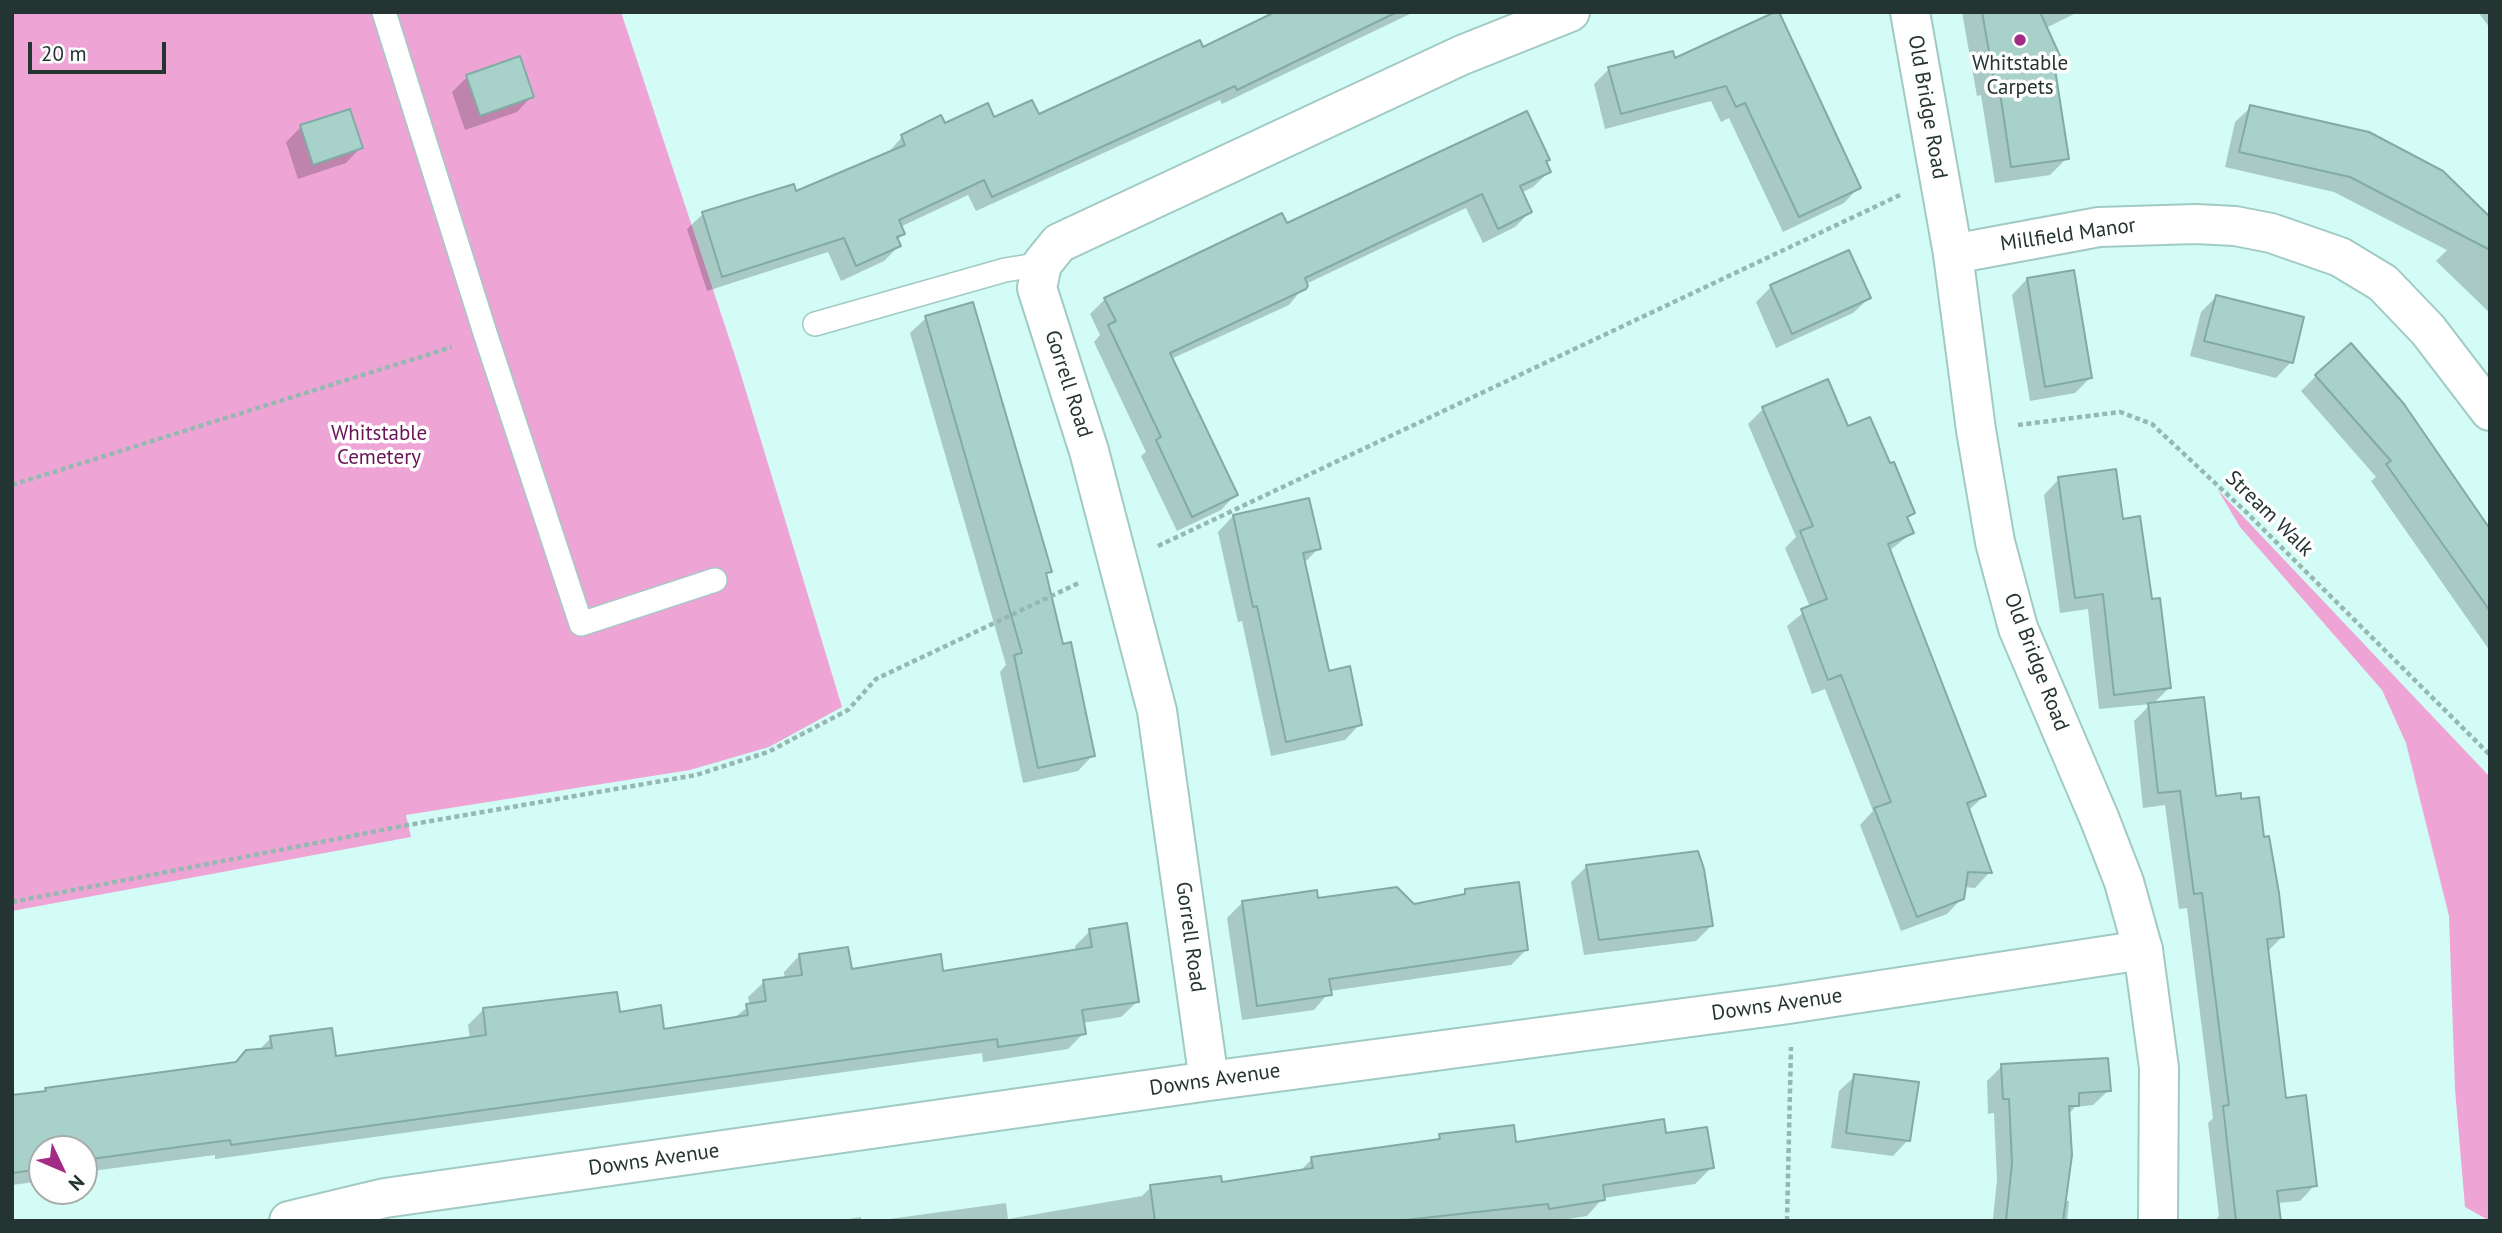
<!DOCTYPE html>
<style>
body{margin:0}
#map{position:relative;width:2502px;height:1233px;overflow:hidden;background:#d2fcf5;font-family:"PT Sans",sans-serif}
canvas{display:block}
.frame{position:absolute;inset:0;border:14px solid #243432;pointer-events:none}
.north{position:absolute;left:28px;top:1135px;width:70px;height:70px;box-sizing:border-box;background:#fefefe;border:2px solid #a7adac;border-radius:50%;rotate:134deg;font-size:19px;font-weight:700;line-height:28px;text-align:center;color:#243432}
.north::after{content:'';display:block;margin:auto;width:24px;height:32px;background:#a12b85;clip-path:polygon(50% 0,100% 100%,50% 72%,0 100%)}
.scale{position:absolute;left:28px;top:42px;width:138px;height:32px;box-sizing:border-box;border:4px solid #243432;border-top:0;padding-left:9px;font-size:21px;line-height:24px;white-space:nowrap;color:#243432;-webkit-text-stroke:5px #fefefe;paint-order:stroke}
</style>
<div id="map">
<canvas width="2502" height="1233"></canvas>
<div class="frame"></div>
<div class="north">N</div>
<div class="scale">20 m</div>
</div>
<script>
const ctx = document.querySelector('canvas').getContext('2d');
ctx.lineJoin = 'round';
function paint(path, color) {
  ctx.fillStyle = color;
  ctx.fill(path, 'evenodd');
}
function poly(rows) {
  const path = new Path2D();
  for (const r of rows) {
    path.moveTo(r[0], r[1]);
    for (let i = 2; i < r.length; i += 2) path.lineTo(r[i], r[i + 1]);
  }
  return path;
}
function stroke(path, color, width, dash) {
  ctx.strokeStyle = color;
  ctx.lineWidth = width;
  ctx.lineCap = dash ? 'butt' : 'round';
  ctx.setLineDash(dash || []);
  ctx.stroke(path);
}
function drawText(font, color, halo, rows, align = 'center') {
  ctx.font = font + ' "PT Sans",sans-serif';
  ctx.lineWidth = 7;
  ctx.setLineDash([]);
  ctx.textBaseline = 'middle';
  ctx.strokeStyle = halo;
  ctx.fillStyle = color;
  for (const [text, x, y, turn = 0] of rows) {
    ctx.save();
    ctx.translate(x, y);
    ctx.rotate((+turn || 0) * Math.PI / 180);
    ctx.textAlign = isNaN(turn) ? turn : align;
    if (halo) ctx.strokeText(text, 0, 0);
    ctx.fillText(text, 0, 0);
    ctx.restore();
  }
}
paint(poly([
 [12,12,621,12,738,365,842,707,769,747,690,770,406,815,411,837,12,911],
 [2218,490,2490,777,2490,1221,2465,1207,2455,1089,2449,916,2406,743,2382,690,2240,527]
]), '#eea5d6');
paint(poly([
 [1280,12,1414,12,1222,104,1220,100,976,211,968,195,900,227,903,234,897,240,899,246,884,261,841,281,828,252,707,291,687,229,703,214,795,193,887,154,902,137,944,126,1038,116,1202,49],
 [1962,12,2078,12,2046,28,2063,67,2054,76,2067,158,2050,175,1995,183,1981,95,1977,96],
 [2478,12,2490,12,2490,28],
 [1777,13,1859,187,1844,203,1783,232,1729,118,1721,122,1711,101,1605,129,1594,84,1609,69,1674,61],
 [467,77,532,96,517,112,465,130,452,92],
 [2251,107,2490,219,2490,313,2436,261,2447,250,2334,192,2225,167,2235,122],
 [301,127,361,147,346,163,298,179,286,142],
 [1547,160,1545,163,1549,172,1533,187,1521,193,1530,212,1515,227,1483,243,1466,208,1306,284,1289,305,1171,359,1236,494,1221,510,1177,531,1141,456,1146,452,1094,342,1100,335,1090,314,1105,299,1286,226],
 [2027,279,2090,378,2075,393,2030,401,2012,295],
 [1771,287,1869,298,1853,313,1776,348,1756,302],
 [2216,297,2291,362,2276,378,2190,356,2201,312],
 [972,304,1050,571,1045,576,1062,646,1093,755,1078,771,1023,783,1000,672,1006,665,910,333,926,318],
 [2316,376,2490,531,2490,651,2371,481,2376,477,2301,391],
 [1763,409,1847,429,1913,513,1906,519,1912,533,1889,551,1984,796,1968,811,1990,872,1975,888,1964,887,1962,898,1947,914,1901,931,1860,825,1873,811,1825,689,1812,694,1787,626,1810,607,1785,548,1796,537,1748,424],
 [2059,479,2122,521,2151,601,2169,688,2152,705,2215,798,2240,801,2263,839,2282,937,2267,952,2284,1100,2315,1185,2300,1201,2277,1203,2279,1221,2215,1221,2219,1216,2208,1123,2213,1118,2187,908,2179,909,2165,805,2143,808,2134,721,2151,704,2099,709,2088,609,2060,613,2044,495],
 [1233,516,1319,548,1304,563,1328,673,1360,724,1345,740,1271,756,1242,621,1238,622,1218,532],
 [1587,866,1711,926,1696,941,1584,955,1571,882],
 [1466,891,1526,950,1511,965,1330,991,1314,1010,1242,1020,1227,918,1243,902,1316,900,1414,906,1459,897],
 [1090,931,1137,1002,1121,1017,1082,1023,1084,1033,1068,1049,983,1062,982,1053,215,1159,215,1155,84,1172,84,1149,42,1149,42,1181,12,1185,12,1097,42,1093,46,1089,234,1064,258,1051,271,1038,334,1058,470,1039,468,1025,484,1009,618,1014,663,1031,733,1019,750,1005,748,997,764,982,785,979,784,972,799,956,850,971,942,973,1076,952,1075,946],
 [2002,1066,2109,1090,2093,1105,2075,1107,2068,1115,2064,1201,2069,1201,2067,1221,1982,1221,1993,1219,1997,1180,1994,1113,1988,1114,1987,1081],
 [1855,1076,1908,1140,1893,1156,1831,1148,1839,1091],
 [1664,1135,1712,1167,1695,1184,1603,1198,1587,1216,1556,1221,875,1221,1006,1203,1008,1219,1142,1196,1151,1187,1221,1184,1299,1172,1312,1159,1434,1142,1440,1136,1514,1144],
 [861,1217,861,1221,836,1221]
]), '#0003');
const building = poly([
 [1275,12,1397,12,1237,90,1235,86,992,197,984,180,899,220,905,234,897,237,901,246,856,266,844,238,722,277,702,212,794,184,796,191,905,145,901,135,941,115,945,123,988,103,994,117,1032,100,1039,114,1200,40,1203,47,1275,12],
 [1775,12,1779,12,1861,188,1799,217,1745,103,1736,107,1726,86,1621,114,1608,67,1673,51,1675,58,1775,12],
 [1982,12,2040,12,2065,67,2055,69,2069,159,2011,167,1998,79,1994,80,1982,12],
 [520,56,534,97,480,116,466,75,520,56],
 [2250,105,2369,132,2443,171,2490,217,2490,250,2350,177,2239,152,2250,105],
 [350,109,363,148,313,165,300,125,350,109],
 [1527,111,1550,160,1546,161,1551,172,1520,186,1532,212,1498,229,1482,194,1305,278,1308,286,1306,289,1170,353,1238,495,1192,517,1156,440,1161,437,1108,325,1116,321,1104,298,1282,213,1287,223,1527,111],
 [1849,250,1871,298,1792,334,1770,285,1849,250],
 [2074,270,2092,378,2045,387,2027,278,2074,270],
 [2216,295,2304,317,2293,363,2204,341,2216,295],
 [973,302,1052,572,1046,573,1063,644,1071,642,1095,756,1038,768,1014,655,1022,653,925,316,973,302],
 [2351,343,2404,404,2490,529,2490,611,2386,464,2391,461,2315,375,2351,343],
 [1828,379,1848,426,1870,417,1890,463,1894,462,1915,513,1907,517,1914,533,1888,544,1986,796,1967,803,1992,873,1968,872,1964,899,1917,917,1874,808,1891,802,1841,675,1828,680,1801,609,1827,599,1800,531,1813,526,1762,407,1828,379],
 [2116,469,2123,519,2140,516,2152,599,2160,598,2171,688,2114,695,2103,594,2075,598,2058,477,2116,469],
 [1309,498,1321,549,1303,553,1329,671,1350,666,1362,725,1286,742,1257,606,1253,607,1233,515,1309,498],
 [2204,697,2216,796,2241,793,2241,799,2259,797,2264,837,2269,836,2279,893,2284,937,2267,939,2286,1098,2306,1095,2317,1186,2277,1191,2281,1221,2236,1221,2223,1106,2229,1105,2202,893,2194,894,2180,791,2158,793,2148,703,2204,697],
 [1698,851,1704,869,1713,926,1599,940,1586,865,1698,851],
 [1519,882,1528,950,1329,979,1332,995,1257,1006,1242,901,1317,890,1318,898,1397,887,1414,904,1465,894,1465,889,1519,882],
 [1127,923,1139,1002,1082,1010,1086,1034,998,1047,997,1039,231,1145,230,1140,84,1160,84,1163,84,1149,42,1149,42,1169,12,1173,12,1095,46,1091,45,1088,236,1062,246,1050,272,1048,270,1036,332,1028,336,1056,486,1035,483,1008,617,992,620,1012,661,1005,664,1029,748,1015,746,1004,766,1001,763,980,802,975,799,954,848,947,852,969,941,954,943,971,1092,947,1089,929,1127,923],
 [2108,1058,2111,1091,2079,1093,2079,1106,2069,1106,2072,1155,2063,1221,2006,1221,2012,1163,2009,1099,2003,1099,2001,1064,2108,1058],
 [1854,1074,1919,1082,1910,1141,1846,1133,1854,1074],
 [1664,1119,1666,1133,1707,1127,1714,1168,1603,1185,1605,1200,1549,1209,1548,1204,1397,1221,1155,1221,1150,1185,1221,1176,1222,1182,1313,1168,1311,1157,1440,1139,1439,1134,1514,1125,1516,1142,1664,1119]
]);
paint(building, '#a8d1ca');
stroke(building, '#83aba5', 2);
const lane = poly([
 [384,12,486,336,581,624,715,580],
 [815,324,1005,270,1042,264]
]);
const street = poly([
 [1953,254,2099,227,2196,224,2235,226,2271,233,2340,257,2383,283,2428,330,2490,411],
 [1209,1081,1157,711,1089,451,1037,288,1042,264,1059,243,1462,55,1570,12],
 [289,1221,385,1198,1209,1081,1782,1005,2143,950]
]);
const secondary = poly([
 [1910,12,1953,254,1976,430,1995,542,2018,628,2100,820,2124,882,2143,950,2159,1068,2158,1221]
]);
stroke(lane, '#a2cac4', 26);
stroke(street, '#a2cac4', 42);
stroke(secondary, '#a2cac4', 42);
stroke(poly([
 [2018,425,2120,412,2152,424,2245,511,2490,755],
 [12,485,452,347],
 [1158,546,1900,195],
 [12,902,408,825,696,775,768,752,848,710,876,679,1081,582],
 [1787,1221,1791,1047]
]), '#97b8b2', 4.5, [5, 3.5]);
stroke(lane, '#fff', 23);
stroke(street, '#fff', 38);
stroke(secondary, '#fff', 38);
for (const [x, y, r, color] of [
 [2020,40,7,"#a12b85"]
]) {
  const dot = new Path2D();
  dot.arc(x, y, r, 0, 2 * Math.PI);
  ctx.fillStyle = color;
  ctx.fill(dot);
  stroke(dot, '#fefefe', 2.5);
}
drawText('21px', '#243432', '#fefefe', [
 ["Whitstable",2020,64],
 ["Carpets",2020,88]
]);
drawText('21px', '#243432', '#fefefe', [
 ["Old Bridge Road",1927,107,80],
 ["Millfield Manor",2068,235,-8],
 ["Gorrell Road",1068,384,72],
 ["Stream Walk",2269,514,44],
 ["Old Bridge Road",2036,662,69],
 ["Gorrell Road",1190,937,82],
 ["Downs Avenue",1777,1005,-8],
 ["Downs Avenue",1215,1080,-8],
 ["Downs Avenue",654,1160,-8]
]);
drawText('21px', '#691456', '#fefefe', [
 ["Whitstable",379,434],
 ["Cemetery",379,458]
]);
</script>
